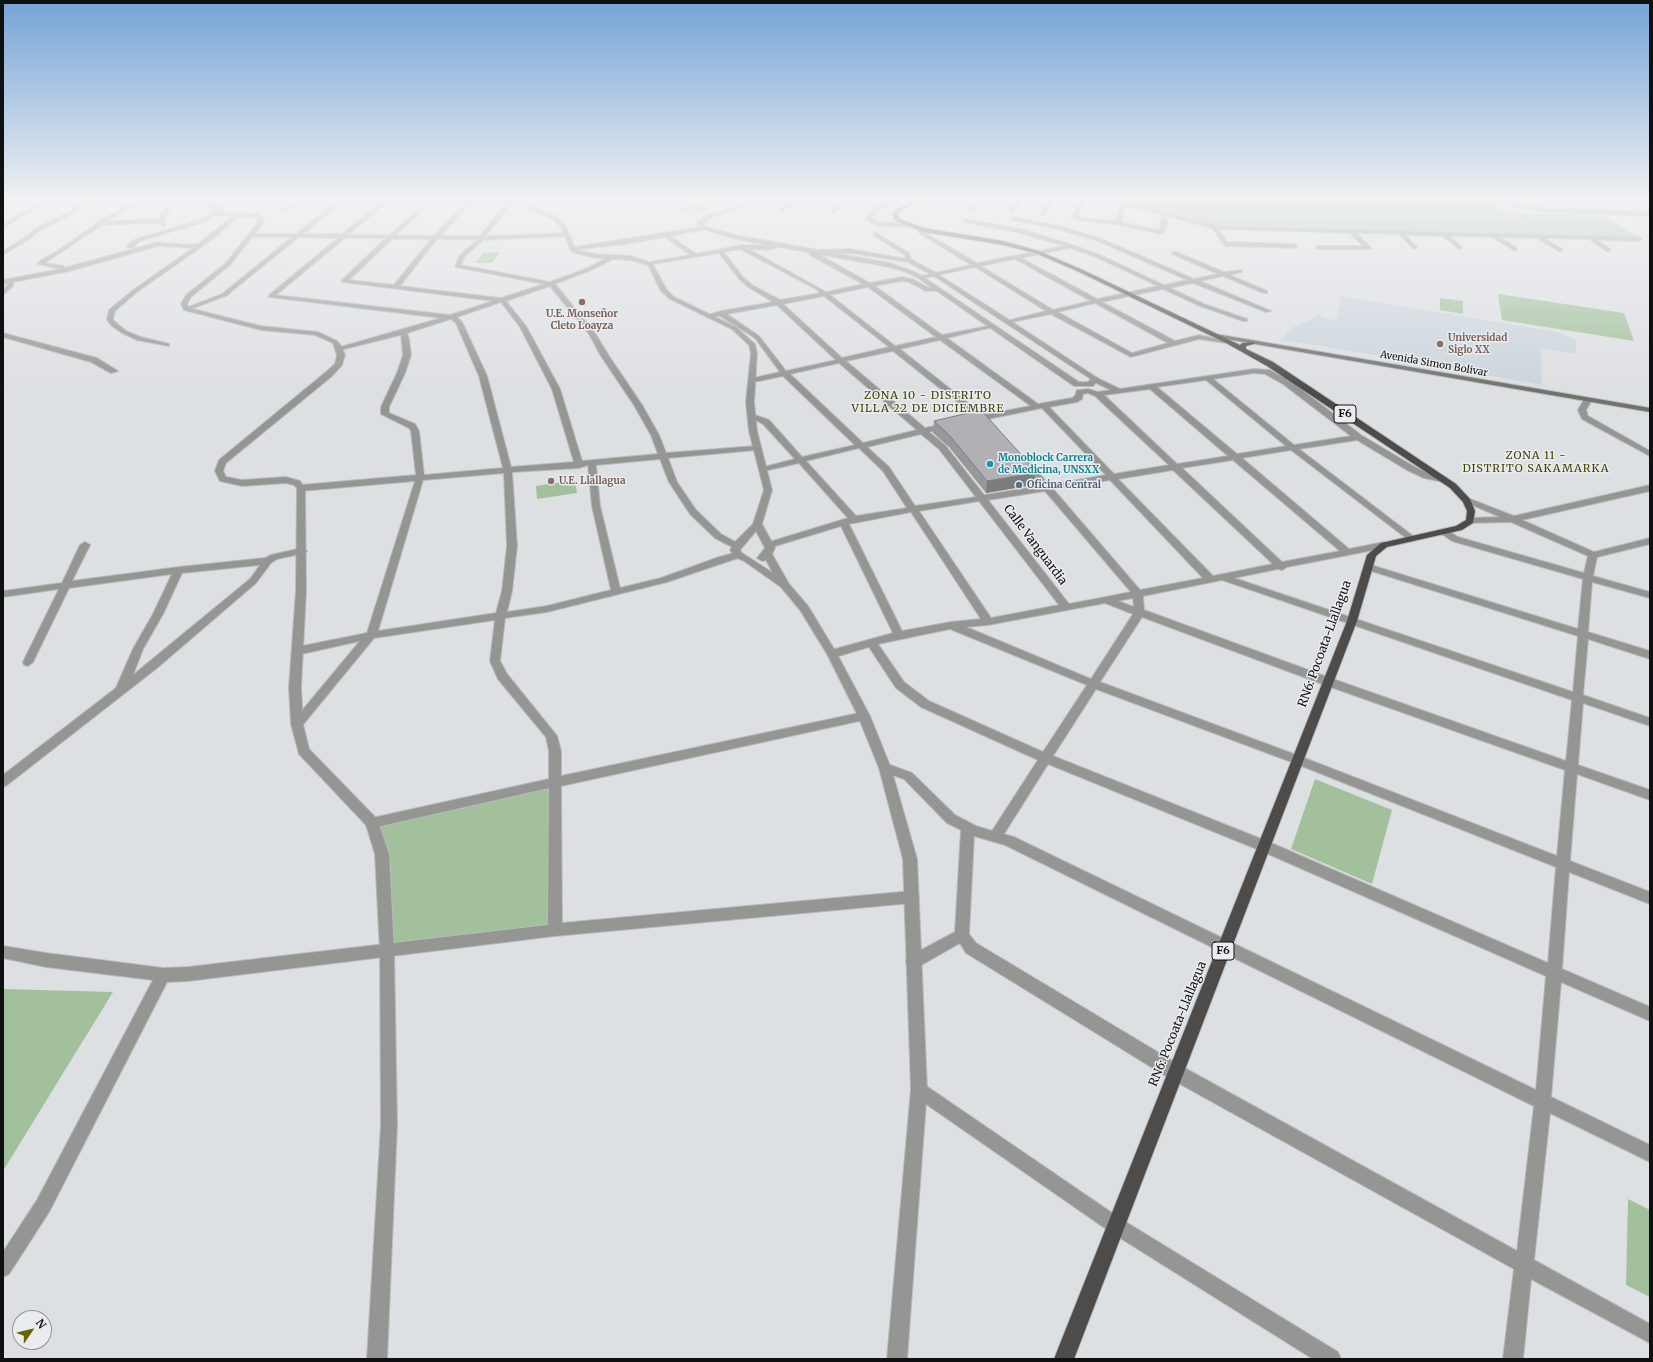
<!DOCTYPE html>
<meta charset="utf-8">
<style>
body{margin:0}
#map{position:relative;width:1653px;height:1362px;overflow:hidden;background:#dde0e3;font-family:Merriweather,serif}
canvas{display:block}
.frame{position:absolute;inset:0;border:4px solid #0f1011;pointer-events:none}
.north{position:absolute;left:12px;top:1310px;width:40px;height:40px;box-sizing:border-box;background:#eaedf0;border:1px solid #929597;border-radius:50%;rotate:55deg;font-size:11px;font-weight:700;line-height:16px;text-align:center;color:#0f1011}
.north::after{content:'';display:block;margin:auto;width:14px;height:18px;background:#646500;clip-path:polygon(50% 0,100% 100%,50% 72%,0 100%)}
</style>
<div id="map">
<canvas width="1653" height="1362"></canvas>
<div class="frame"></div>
<div class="north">N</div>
</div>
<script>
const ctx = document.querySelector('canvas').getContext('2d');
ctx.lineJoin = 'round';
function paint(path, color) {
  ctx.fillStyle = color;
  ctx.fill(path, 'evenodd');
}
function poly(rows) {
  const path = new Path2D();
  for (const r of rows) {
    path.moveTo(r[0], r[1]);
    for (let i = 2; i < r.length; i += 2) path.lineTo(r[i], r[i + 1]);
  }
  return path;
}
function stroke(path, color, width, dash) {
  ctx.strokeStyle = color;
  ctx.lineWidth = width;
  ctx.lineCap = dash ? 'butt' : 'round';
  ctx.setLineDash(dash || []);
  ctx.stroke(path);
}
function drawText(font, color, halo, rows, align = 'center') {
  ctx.font = font + ' Merriweather,serif';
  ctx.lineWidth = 3;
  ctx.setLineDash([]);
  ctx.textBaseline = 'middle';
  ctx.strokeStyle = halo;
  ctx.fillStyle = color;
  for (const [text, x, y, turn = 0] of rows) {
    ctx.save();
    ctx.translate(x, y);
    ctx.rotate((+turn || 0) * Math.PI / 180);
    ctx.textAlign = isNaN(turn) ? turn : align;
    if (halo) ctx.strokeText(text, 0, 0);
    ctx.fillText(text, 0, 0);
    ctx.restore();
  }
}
paint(poly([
 [1341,296,1552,331,1576,339,1576,354,1541,348,1542,385,1328,347,1281,340,1291,328,1307,322,1317,315,1336,321]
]), '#cbd5dd');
paint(poly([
 [1114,199,1358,199,1492,202,1525,225,1510,213,1604,216,1636,236,1538,234,1540,236,1219,227],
 [698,203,710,208,689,215,676,210],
 [500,252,492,263,475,263,483,253],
 [1498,294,1624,313,1634,341,1502,320],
 [1440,298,1463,301,1463,314,1440,310],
 [575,480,577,493,537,499,536,486],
 [1315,779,1392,810,1372,884,1291,849],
 [556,782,555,930,387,951,372,823],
 [3,989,113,992,3,1171],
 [1628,1199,1650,1210,1650,1297,1626,1285]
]), '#a2c09c');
const minor = poly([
 [10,199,16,199,3,208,3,204,10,199],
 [45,199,51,199,3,228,3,224,45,199],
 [89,199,95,199,69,216,40,230,31,238,3,255,3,251,27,236,36,228,65,214,89,199],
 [139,199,145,199,107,221,158,219,171,201,175,201,163,221,166,226,162,226,159,223,102,225,45,263,64,266,64,268,158,242,185,245,198,244,235,214,239,214,239,216,210,241,137,292,115,311,113,320,126,331,141,337,169,344,169,346,137,340,122,333,112,326,107,320,109,310,133,290,193,248,158,246,70,271,13,282,13,286,3,295,3,289,8,284,3,284,3,280,60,269,38,264,41,260,56,252,103,219,139,199],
 [230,199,237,199,228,204,217,215,204,222,140,241,132,248,127,247,128,244,136,239,200,220,213,213,224,202,230,199],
 [299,199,305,199,287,211,283,211,283,209,299,199],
 [340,199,346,199,303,234,342,234,385,199,391,199,348,235,390,235,425,202,399,201,397,199,509,201,529,199,511,204,486,236,567,233,569,236,483,240,464,257,461,265,550,282,585,269,611,256,615,256,615,258,589,271,555,284,595,333,609,356,642,405,659,435,666,453,756,446,760,448,756,450,668,458,677,482,696,510,721,534,739,544,741,546,736,549,715,538,690,514,669,482,660,459,596,465,600,506,620,588,661,578,719,557,738,552,743,555,741,557,667,582,547,612,505,618,500,661,507,674,557,736,561,751,561,776,864,712,868,713,870,716,868,719,864,720,561,786,562,923,912,891,917,893,919,897,917,901,912,903,555,936,188,981,167,982,49,1212,9,1274,3,1277,3,1252,37,1200,153,980,46,967,3,958,3,946,46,953,163,968,188,967,548,925,549,788,372,828,367,827,366,823,367,819,372,818,549,779,549,751,546,737,498,679,490,661,495,620,374,638,301,727,297,728,293,727,291,724,360,641,297,655,292,651,297,647,367,633,415,481,301,491,297,488,301,485,416,475,411,431,409,428,381,414,381,407,397,373,403,355,401,335,340,350,337,348,441,318,269,297,269,295,338,238,299,237,226,296,188,310,183,309,222,294,292,237,252,237,250,234,296,234,340,199],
 [431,202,465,203,434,236,396,235,431,202],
 [471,203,505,204,480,236,440,236,471,203],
 [345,238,386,238,342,280,342,282,493,301,450,315,276,295,345,238],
 [392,239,431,239,394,285,349,280,392,239],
 [437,239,477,240,460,255,455,267,544,284,501,298,400,286,437,239],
 [550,286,589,334,601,356,634,405,651,435,658,454,582,461,560,389,526,326,506,301,550,286],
 [501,302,520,327,552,389,574,462,511,467,487,376,462,322,457,317,501,302],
 [451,319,456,323,479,376,503,468,424,475,419,431,415,424,389,413,389,407,405,373,411,355,409,339,407,333,451,319],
 [588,465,592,506,611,590,547,606,507,612,512,591,517,546,512,472,579,468,588,465],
 [504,473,507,546,502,591,496,613,378,631,423,480,504,473],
 [793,199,799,199,783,212,779,212,779,210,793,199],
 [845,199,851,199,835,213,831,213,831,211,845,199],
 [887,199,893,199,871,218,879,222,910,224,912,227,878,226,866,219,870,212,887,199],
 [944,199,950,199,944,204,940,204,944,199],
 [981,199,987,199,975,210,971,210,971,208,981,199],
 [1017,199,1023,199,1013,212,1009,212,1017,199],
 [1050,199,1056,199,1044,215,1040,215,1050,199],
 [1082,199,1087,199,1078,215,1082,218,1116,221,1120,204,1104,199,1123,201,1219,226,1639,237,1642,239,1639,241,1597,240,1610,249,1610,251,1608,252,1589,239,1544,238,1562,249,1562,251,1560,252,1537,238,1500,237,1517,248,1517,250,1515,251,1492,237,1450,236,1462,247,1459,249,1443,236,1405,235,1417,247,1414,249,1399,234,1356,233,1370,247,1370,249,1319,249,1317,248,1317,246,1363,246,1350,233,1218,229,1227,242,1295,244,1298,246,1295,248,1225,246,1212,228,1125,205,1121,222,1160,230,1161,219,1164,217,1167,219,1166,231,1160,234,1118,225,1079,220,1072,216,1082,199],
 [1476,199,1487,199,1534,207,1650,212,1650,216,1534,211,1476,199],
 [1584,199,1650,199,1650,203,1587,201,1584,199],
 [1013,217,1055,225,1102,239,1194,279,1218,274,1172,254,1172,252,1176,252,1224,272,1242,270,1242,272,1230,275,1267,291,1267,293,1263,293,1223,276,1200,281,1271,311,1266,312,1193,283,1170,288,1204,304,1247,319,1247,321,1243,321,1200,306,1163,289,1102,302,1175,341,1199,335,1228,341,1225,343,1199,339,1131,357,1051,314,1007,323,1007,321,1046,311,975,267,920,279,917,277,971,265,919,233,919,231,923,228,926,230,924,232,977,263,1064,246,1020,233,963,222,965,219,1021,229,1073,245,1100,255,1164,285,1187,280,1098,241,1054,228,1011,220,1013,217],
 [1070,248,1096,257,1158,286,1097,299,1021,258,1070,248],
 [1015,259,1091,301,1053,310,981,266,1015,259],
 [1095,303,1168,343,1132,353,1058,312,1095,303],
 [705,226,707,229,670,236,696,254,741,245,778,245,778,247,768,250,749,249,826,292,863,284,810,255,807,250,811,250,870,283,902,277,913,279,927,287,939,288,939,290,937,291,926,291,909,282,902,281,875,286,942,335,993,325,993,327,947,338,1038,404,1072,398,1075,396,1077,390,1080,390,1088,389,1098,392,1111,390,1092,381,1091,379,1095,377,1120,389,1254,369,1270,370,1289,380,1361,435,1413,466,1429,474,1446,477,1447,479,1443,482,1424,478,1407,470,1357,440,1299,449,1413,536,1415,538,1410,541,1291,450,1242,458,1349,549,1384,542,1389,545,1384,548,1287,567,1282,570,1278,569,1234,578,1573,692,1578,636,1365,569,1363,567,1365,565,1371,565,1578,629,1583,579,1452,541,1439,532,1444,529,1447,530,1458,537,1584,573,1588,556,1511,522,1467,523,1467,519,1470,518,1500,517,1463,501,1467,498,1470,499,1514,516,1650,485,1650,491,1522,520,1594,552,1650,538,1650,544,1597,557,1593,576,1650,592,1650,598,1592,582,1588,632,1650,651,1650,659,1588,639,1583,695,1650,718,1650,726,1583,703,1578,765,1650,790,1650,800,1577,774,1570,861,1650,892,1650,904,1569,872,1562,969,1650,1007,1650,1021,1561,982,1551,1097,1650,1145,1650,1162,1550,1113,1534,1260,1650,1324,1650,1343,1531,1279,1523,1359,1503,1359,1514,1269,1169,1078,966,953,960,943,918,967,913,969,908,967,906,962,908,957,955,932,961,830,947,823,904,779,881,771,879,768,881,765,885,763,912,773,955,815,976,826,992,831,1038,760,921,707,896,688,869,647,832,658,827,654,828,651,893,633,841,526,772,547,766,547,764,545,766,543,848,518,799,463,760,472,760,468,795,459,763,424,748,416,752,414,769,420,802,457,855,445,783,376,749,383,749,379,780,372,755,338,720,316,708,318,705,316,721,311,773,302,748,287,739,279,719,253,648,265,648,263,650,262,690,255,665,237,626,244,572,250,569,248,705,226],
 [740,249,816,289,820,293,780,300,752,285,743,277,724,252,740,249],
 [868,287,936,337,895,346,830,295,868,287],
 [824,296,889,347,842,358,783,304,824,296],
 [777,305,836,360,786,371,759,336,727,314,777,305],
 [940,340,1031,406,983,415,900,349,940,340],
 [893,351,975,416,975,420,986,423,990,421,988,419,1042,408,1106,475,1049,485,1028,460,1025,460,1021,462,1041,486,984,495,945,445,929,432,950,427,950,423,925,428,846,361,893,351],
 [839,363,917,430,863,443,790,374,839,363],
 [1254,373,1265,374,1283,384,1351,436,1294,445,1213,379,1254,373],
 [1206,380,1286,446,1237,454,1157,387,1206,380],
 [1150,389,1228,456,1177,464,1104,395,1150,389],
 [1088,393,1095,396,1169,465,1114,474,1049,407,1077,402,1082,399,1083,394,1088,393],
 [921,434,939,449,976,497,915,506,889,467,867,447,921,434],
 [859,448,883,471,907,508,856,516,806,461,859,448],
 [1233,460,1340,551,1282,562,1182,468,1233,460],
 [1173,470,1273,564,1213,576,1118,479,1173,470],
 [1110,480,1203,578,1140,590,1053,489,1110,480],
 [1045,491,1131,592,1069,604,988,500,1045,491],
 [979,501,1059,605,991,618,919,511,979,501],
 [911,512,981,619,951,622,902,631,849,524,911,512],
 [1222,580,1572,700,1566,761,1333,679,1144,610,1143,596,1222,580],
 [1133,598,1134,607,1118,601,1133,598],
 [1105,603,1133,614,1091,679,966,627,988,625,1105,603],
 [1142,617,1325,685,1565,770,1557,856,1302,757,1100,682,1142,617],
 [950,629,1087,685,1043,752,929,701,904,682,878,644,950,629],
 [1096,689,1294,763,1556,867,1548,963,1269,842,1053,756,1096,689],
 [1048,764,1259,850,1546,976,1536,1090,1014,837,1004,834,1048,764],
 [974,836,1005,845,1534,1106,1517,1251,1181,1066,976,943,969,934,974,836],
 [875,232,909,253,912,262,908,262,905,255,873,235,875,232],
 [3,333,97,358,118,371,111,373,91,362,3,337,3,333],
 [1585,398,1592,400,1586,410,1588,416,1650,451,1650,456,1582,419,1578,410,1585,398],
 [85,542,90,545,72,581,179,567,265,558,271,555,302,548,307,551,305,553,277,559,271,563,256,583,157,668,7,785,3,787,3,775,116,688,133,649,153,614,172,574,69,588,33,662,28,666,24,665,23,662,59,589,3,597,3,591,62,583,80,545,85,542],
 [260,565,250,579,133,675,143,649,163,614,182,573,260,565],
 [919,1081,1121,1219,1338,1352,1341,1359,1313,1359,1109,1231,913,1095,911,1089,913,1083,919,1081]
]);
const tertiary = poly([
 [213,199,220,199,214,203,214,208,217,212,258,214,263,217,264,222,230,265,191,297,187,304,189,308,261,326,318,332,337,341,342,347,345,355,342,365,332,376,226,463,223,471,226,477,242,480,286,477,300,481,305,488,306,591,301,687,303,724,309,749,377,819,389,854,394,951,397,1125,387,1359,367,1359,381,1125,380,951,375,854,366,825,299,754,291,724,289,687,296,591,297,488,294,485,286,483,242,486,220,481,215,471,219,460,326,372,335,364,337,355,333,343,315,335,261,330,184,310,181,304,186,295,226,263,258,222,257,218,213,215,208,208,208,202,213,199],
 [515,199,519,199,520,201,557,217,565,225,576,250,596,254,631,256,652,263,667,290,674,297,736,327,755,344,757,353,754,402,757,431,772,490,762,524,775,548,772,554,789,584,808,606,837,654,870,716,891,768,917,859,927,1089,907,1359,887,1359,911,1089,903,859,879,768,858,716,827,654,800,610,781,587,744,561,735,557,730,550,735,542,753,524,764,490,749,431,746,402,751,353,749,345,732,329,670,299,661,291,648,265,630,260,596,258,572,252,560,226,553,219,516,203,515,199],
 [756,531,765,548,757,558,762,561,766,560,773,573,742,553,740,550,756,531],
 [760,199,768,199,712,217,703,224,707,227,736,235,818,250,850,249,912,260,936,273,1011,321,1099,379,1093,386,1074,386,918,278,906,272,889,267,735,239,703,229,697,224,699,220,708,215,760,199],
 [834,253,850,253,908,262,932,275,1091,379,1088,382,1079,382,922,276,910,270,890,263,834,253]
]);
const secondary = poly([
 [1216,334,1650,408,1650,412,1214,337,1213,336,1216,334]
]);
const trunk = poly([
 [917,199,924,199,899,212,898,214,900,219,924,228,1003,241,1039,251,1083,270,1240,345,1242,343,1254,342,1254,344,1246,346,1246,349,1273,362,1456,484,1470,499,1475,511,1473,523,1462,530,1387,547,1376,556,1357,621,1074,1359,1054,1359,1347,621,1367,555,1381,543,1456,526,1466,520,1467,511,1463,502,1450,488,1267,366,1226,343,1079,272,1035,253,1003,245,923,232,896,221,892,214,895,210,917,199]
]);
stroke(minor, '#b8bbbd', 2);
stroke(tertiary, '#b8bbbd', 2);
stroke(secondary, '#b8bbbd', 2);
stroke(trunk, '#b8bbbd', 2);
paint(minor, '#959593');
paint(tertiary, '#959593');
paint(secondary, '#71716e');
paint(trunk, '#4e4c4a');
paint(poly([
 [934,421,1033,485,986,493,949,447,933,433]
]), '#98989c');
paint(poly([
 [1035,473,1033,485,986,493,987,481]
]), '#7c7c7f');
const building = poly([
 [981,410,1035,470,1035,473,987,481,950,436,934,421,981,410]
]);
paint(building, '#b1b1b5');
stroke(building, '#7c7c7f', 1);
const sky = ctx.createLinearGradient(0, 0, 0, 390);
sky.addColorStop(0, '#75a3d7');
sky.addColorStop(0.51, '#f0f1f2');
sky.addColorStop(1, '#f0f1f200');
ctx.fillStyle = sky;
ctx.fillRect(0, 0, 1653, 390);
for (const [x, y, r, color] of [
 [582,302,4,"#8d6e63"],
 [1440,344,4,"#8d6e63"],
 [990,464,4,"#0f9aa8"],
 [551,481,4,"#8d6e63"],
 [1019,485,4,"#5c6f8a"]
]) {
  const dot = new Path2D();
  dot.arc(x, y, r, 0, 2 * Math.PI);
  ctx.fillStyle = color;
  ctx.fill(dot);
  stroke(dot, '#eaedf0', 1.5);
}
drawText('bold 10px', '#785e54', '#eaedf0', [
 ["U.E. Monseñor",582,314,"center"],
 ["Cleto Loayza",582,326,"center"],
 ["Universidad",1448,338],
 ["Siglo XX",1448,350],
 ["U.E. Llallagua",559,481]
], 'left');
drawText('10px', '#0f1011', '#eaedf0', [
 ["Avenida Simon Bolivar",1434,364,10]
]);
drawText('bold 10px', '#0d838f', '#eaedf0', [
 ["Monoblock Carrera",998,458],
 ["de Medicina, UNSXX",998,470]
], 'left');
drawText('bold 10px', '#4e5e75', '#eaedf0', [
 ["Oficina Central",1027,485]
], 'left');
ctx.letterSpacing = '1px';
drawText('11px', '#434302', '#eaedf0', [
 ["ZONA 10 - DISTRITO",928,396],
 ["VILLA 22 DE DICIEMBRE",928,409],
 ["ZONA 11 -",1536,456],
 ["DISTRITO SAKAMARKA",1536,469]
]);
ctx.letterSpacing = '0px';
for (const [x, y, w] of [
 [1345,414,22],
 [1223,951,22]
]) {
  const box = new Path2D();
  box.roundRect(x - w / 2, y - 9, w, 18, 3);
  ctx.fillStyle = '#eaedf0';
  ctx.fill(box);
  stroke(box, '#0f1011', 1);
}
drawText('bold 11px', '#0f1011', null, [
 ["F6",1345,414],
 ["F6",1223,951]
]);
drawText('12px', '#0f1011', '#eaedf0', [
 ["Calle Vanguardia",1035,545,53],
 ["RN6: Pocoata-Llallagua",1325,644,-70],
 ["RN6: Pocoata-Llallagua",1178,1024,-68]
]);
</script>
